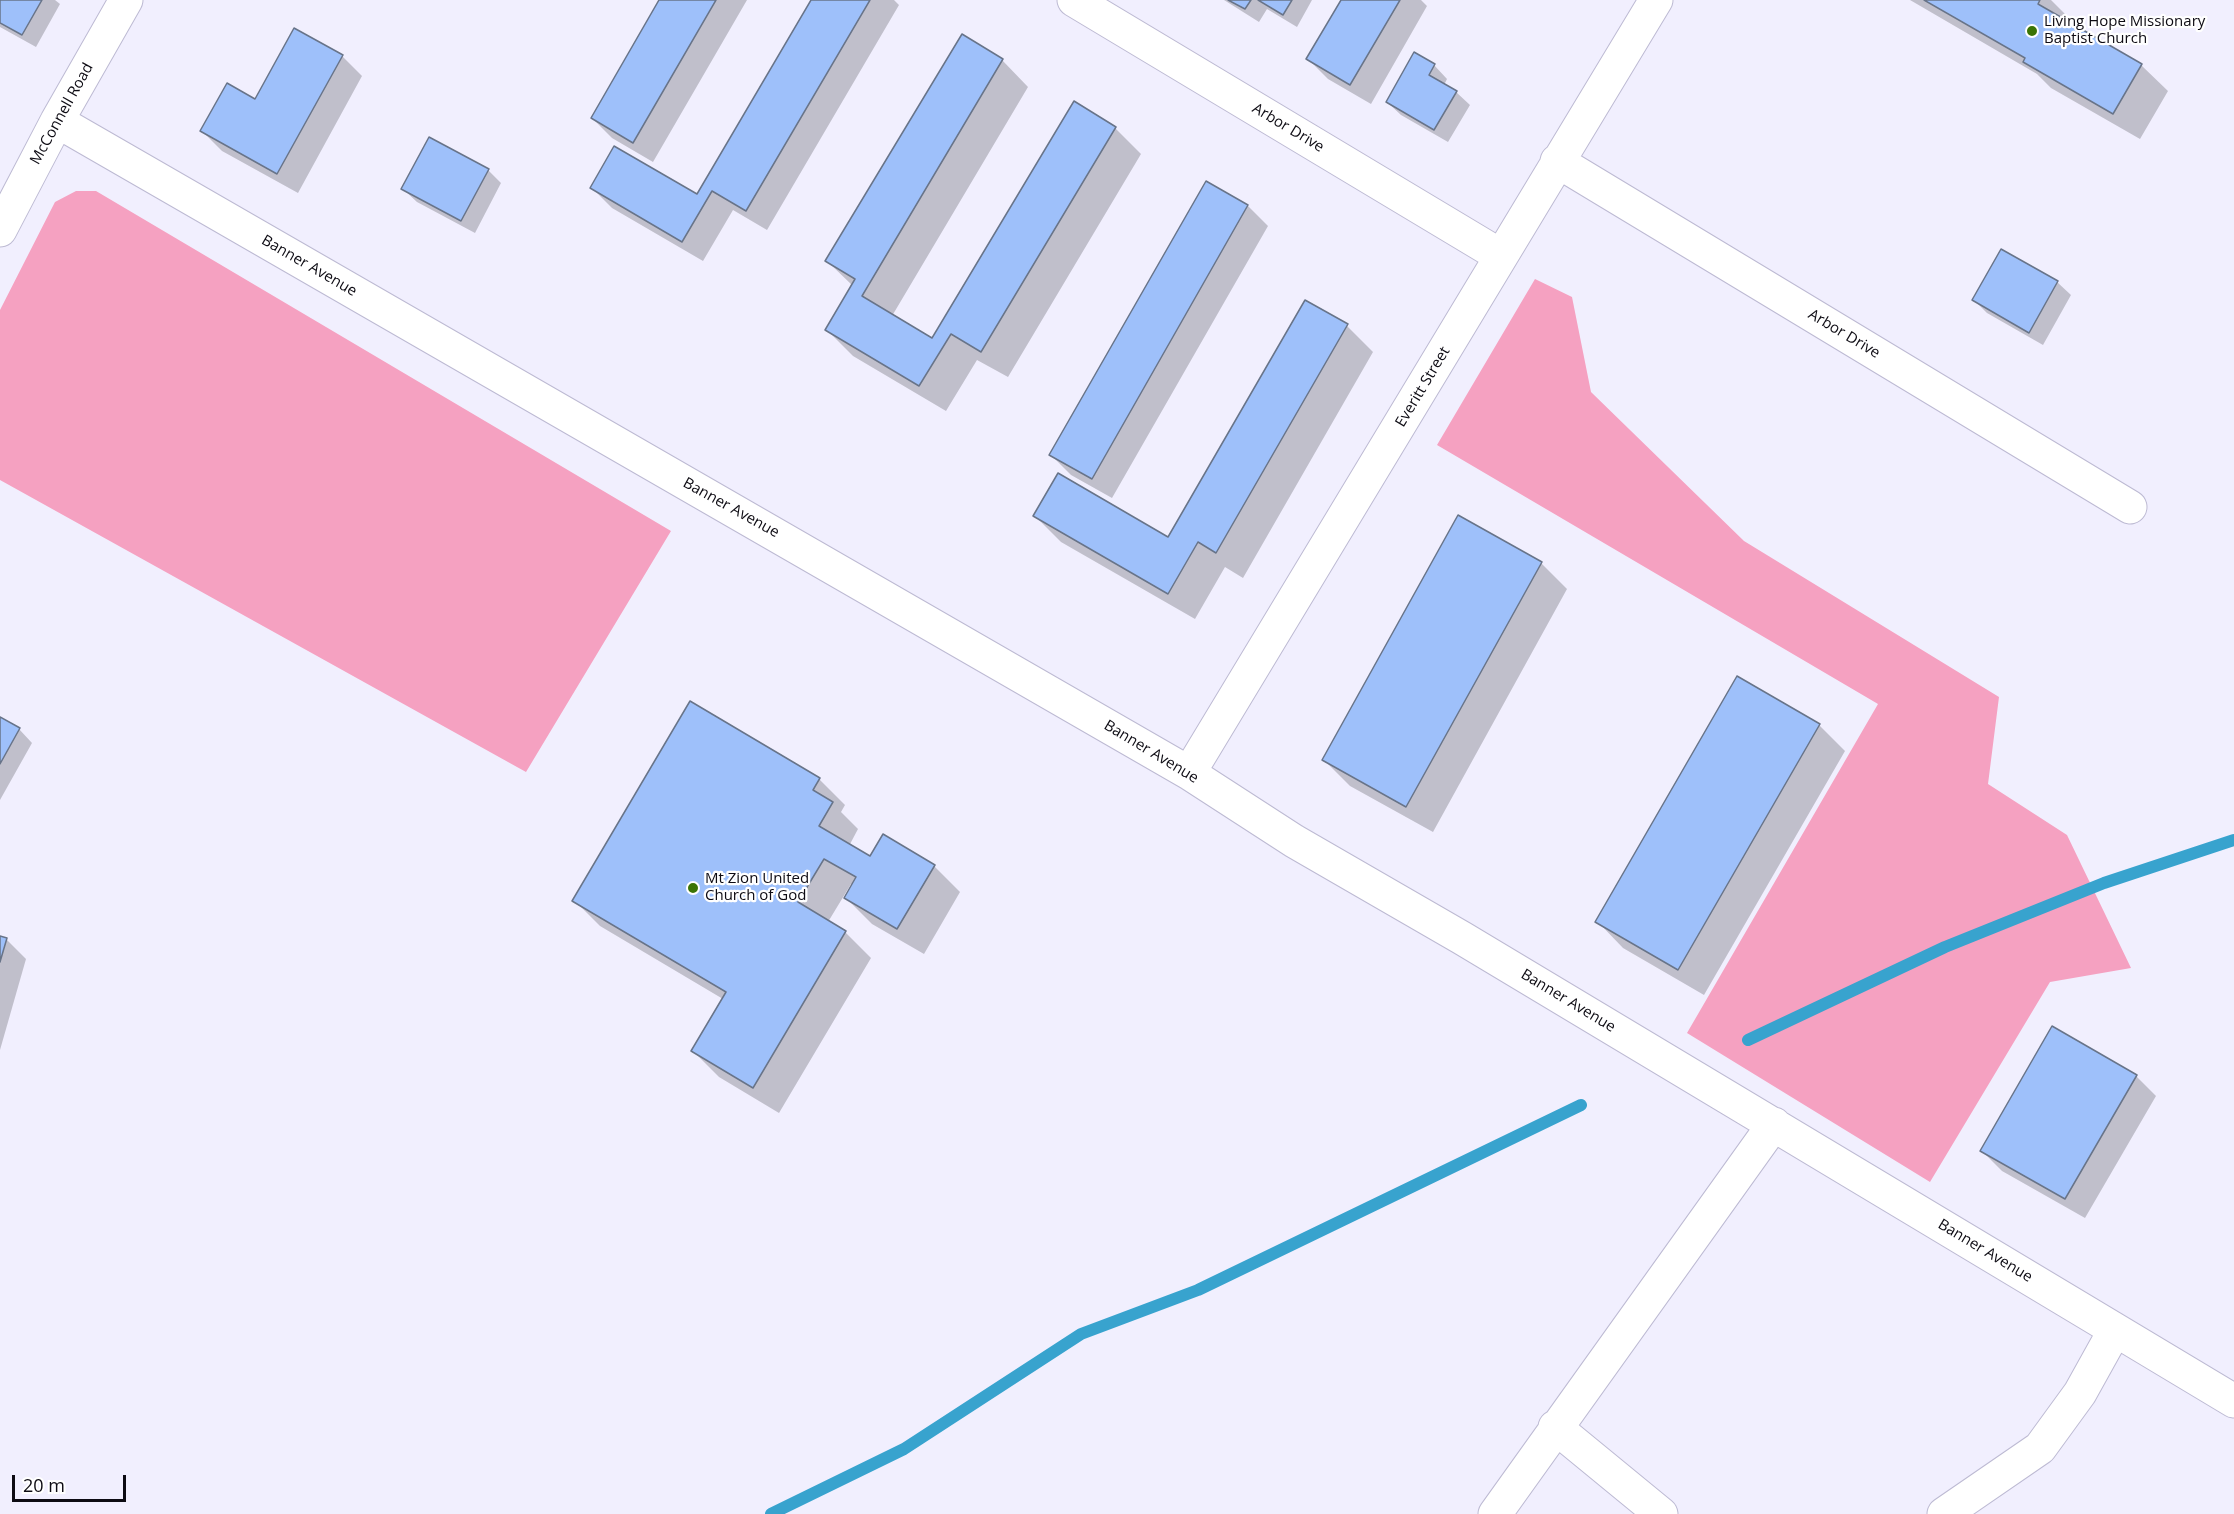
<!DOCTYPE html>
<style>
body{margin:0}
#map{position:relative;width:2234px;height:1514px;overflow:hidden;background:#f1effe;font-family:"Open Sans",sans-serif}
canvas{display:block}
.scale{position:absolute;left:12px;top:1475px;width:114px;height:27px;box-sizing:border-box;border:3px solid #0d0b13;border-top:0;padding-left:8px;font-size:18px;line-height:21px;white-space:nowrap;color:#0d0b13;-webkit-text-stroke:4px #fff;paint-order:stroke}
</style>
<div id="map">
<canvas width="2234" height="1514"></canvas>
<div class="scale">20 m</div>
</div>
<script>
const ctx = document.querySelector('canvas').getContext('2d');
ctx.lineJoin = 'round';
function paint(path, color) {
  ctx.fillStyle = color;
  ctx.fill(path, 'evenodd');
}
function poly(rows) {
  const path = new Path2D();
  for (const r of rows) {
    path.moveTo(r[0], r[1]);
    for (let i = 2; i < r.length; i += 2) path.lineTo(r[i], r[i + 1]);
  }
  return path;
}
function stroke(path, color, width, dash) {
  ctx.strokeStyle = color;
  ctx.lineWidth = width;
  ctx.lineCap = dash ? 'butt' : 'round';
  ctx.setLineDash(dash || []);
  ctx.stroke(path);
}
function drawText(font, color, halo, rows, align = 'center') {
  ctx.font = font + ' "Open Sans",sans-serif';
  ctx.lineWidth = 4.5;
  ctx.setLineDash([]);
  ctx.textBaseline = 'middle';
  ctx.strokeStyle = halo;
  ctx.fillStyle = color;
  for (const [text, x, y, turn = 0] of rows) {
    ctx.save();
    ctx.translate(x, y);
    ctx.rotate((+turn || 0) * Math.PI / 180);
    ctx.textAlign = isNaN(turn) ? turn : align;
    if (halo) ctx.strokeText(text, 0, 0);
    ctx.fillText(text, 0, 0);
    ctx.restore();
  }
}
paint(poly([
 [76,191,96,191,671,531,526,772,0,480,0,310,55,202],
 [1535,279,1572,297,1591,392,1744,541,1999,697,1988,784,2067,835,2131,968,2050,982,1930,1182,1687,1033,1878,704,1437,445]
]), '#f5a1c1');
paint(poly([
 [0,0,55,0,60,4,36,47,0,27],
 [661,0,747,0,653,162,612,138,592,118],
 [813,0,894,0,899,5,767,230,733,210,703,261,612,208,592,188,697,196],
 [1224,0,1312,0,1297,27,1267,9,1259,22],
 [1342,0,1421,0,1427,6,1371,104,1328,79,1308,59],
 [1910,0,2051,0,2070,19,2068,23,2141,65,2168,91,2140,139,2051,88,2037,74],
 [295,30,342,56,362,76,298,193,222,151,202,131,256,101],
 [962,36,1002,60,1028,87,892,316,933,340,1115,128,1141,154,1008,377,977,360,946,411,853,356,827,330,853,286,827,261],
 [1434,65,1447,79,1444,85,1456,92,1470,105,1448,142,1401,115,1387,102],
 [488,170,501,183,475,233,417,202,403,189],
 [1206,183,1248,206,1268,226,1112,498,1071,475,1051,455],
 [2057,282,2071,295,2043,345,1987,313,1974,300],
 [1347,326,1373,352,1243,578,1225,567,1195,619,1061,542,1035,516,1168,539],
 [1459,517,1541,563,1567,589,1433,832,1350,786,1323,759],
 [0,719,19,729,32,743,0,800],
 [1819,725,1845,751,1704,995,1623,948,1597,921],
 [819,779,845,805,841,812,858,829,849,846,870,858,934,866,960,892,924,954,872,924,846,898,853,885,851,884,828,922,845,932,871,958,779,1113,719,1077,693,1051,723,999,600,926,574,900],
 [0,938,6,939,26,959,0,1050],
 [2136,1076,2156,1096,2085,1218,2002,1171,1982,1151]
]), '#0003');
stroke(poly([
 [1748,1040,1945,947,2104,883,2234,840],
 [771,1514,904,1449,1081,1334,1198,1290,1581,1105]
]), '#38a3ce', 12);
const building = poly([
 [0,0,42,0,22,35,0,23,0,0],
 [659,0,716,0,633,143,591,118,659,0],
 [811,0,870,0,746,211,712,191,682,242,590,188,614,146,697,194,811,0],
 [1228,0,1251,0,1245,9,1228,0],
 [1258,0,1292,0,1283,15,1258,0],
 [1341,0,1400,0,1350,85,1306,59,1341,0],
 [1924,0,2040,0,2038,4,2142,64,2113,114,2023,62,2025,58,1924,0],
 [294,28,343,55,277,174,200,131,227,83,255,99,294,28],
 [962,34,1003,59,862,296,932,338,1074,101,1116,127,981,352,951,334,919,386,825,330,855,279,825,261,962,34],
 [1414,52,1435,64,1429,75,1457,91,1434,130,1386,102,1414,52],
 [429,137,489,169,461,221,401,189,429,137],
 [1206,181,1248,205,1092,479,1049,455,1206,181],
 [2001,249,2058,281,2029,333,1972,300,2001,249],
 [1305,300,1348,324,1216,553,1198,542,1168,594,1033,516,1058,473,1168,537,1305,300],
 [1458,515,1542,562,1406,807,1322,760,1458,515],
 [1737,676,1820,724,1678,970,1595,922,1737,676],
 [690,701,820,778,813,790,833,802,819,826,870,856,883,834,935,865,897,929,844,898,856,877,824,859,798,902,846,931,753,1088,691,1051,726,992,572,901,690,701],
 [0,717,20,728,0,764,0,717],
 [0,936,7,938,0,962,0,936],
 [2052,1026,2137,1075,2065,1199,1980,1151,2052,1026]
]);
paint(building, '#9ec0fa');
stroke(building, '#687489', 1.5);
const minor = poly([
 [1074,0,1501,256],
 [57,121,1189,773,1294,841,1462,938,2234,1401],
 [1557,161,2130,507],
 [0,230,57,121,126,0],
 [1189,773,1656,0],
 [1555,1427,1661,1514],
 [1495,1514,1774,1124],
 [1944,1514,2040,1448,2080,1393,2115,1330]
]);
stroke(minor, '#bdbad3', 35);
stroke(minor, '#fff', 33);
for (const [x, y, r, color] of [
 [2032,31,6,"#3b7405"],
 [693,888,6,"#3b7405"]
]) {
  const dot = new Path2D();
  dot.arc(x, y, r, 0, 2 * Math.PI);
  ctx.fillStyle = color;
  ctx.fill(dot);
  stroke(dot, '#fff', 2);
}
drawText('15px', '#0d0b13', '#fff', [
 ["Living Hope Missionary",2044,22],
 ["Baptist Church",2044,39],
 ["Mt Zion United",705,879],
 ["Church of God",705,896]
], 'left');
drawText('15px', '#0d0b13', '#fff', [
 ["McConnell Road",62,114,-61],
 ["Arbor Drive",1288,128,31],
 ["Banner Avenue",309,266,30],
 ["Arbor Drive",1844,334,31],
 ["Everitt Street",1423,387,-59],
 ["Banner Avenue",731,508,29],
 ["Banner Avenue",1151,752,31],
 ["Banner Avenue",1568,1001,31],
 ["Banner Avenue",1985,1251,31]
]);
</script>
